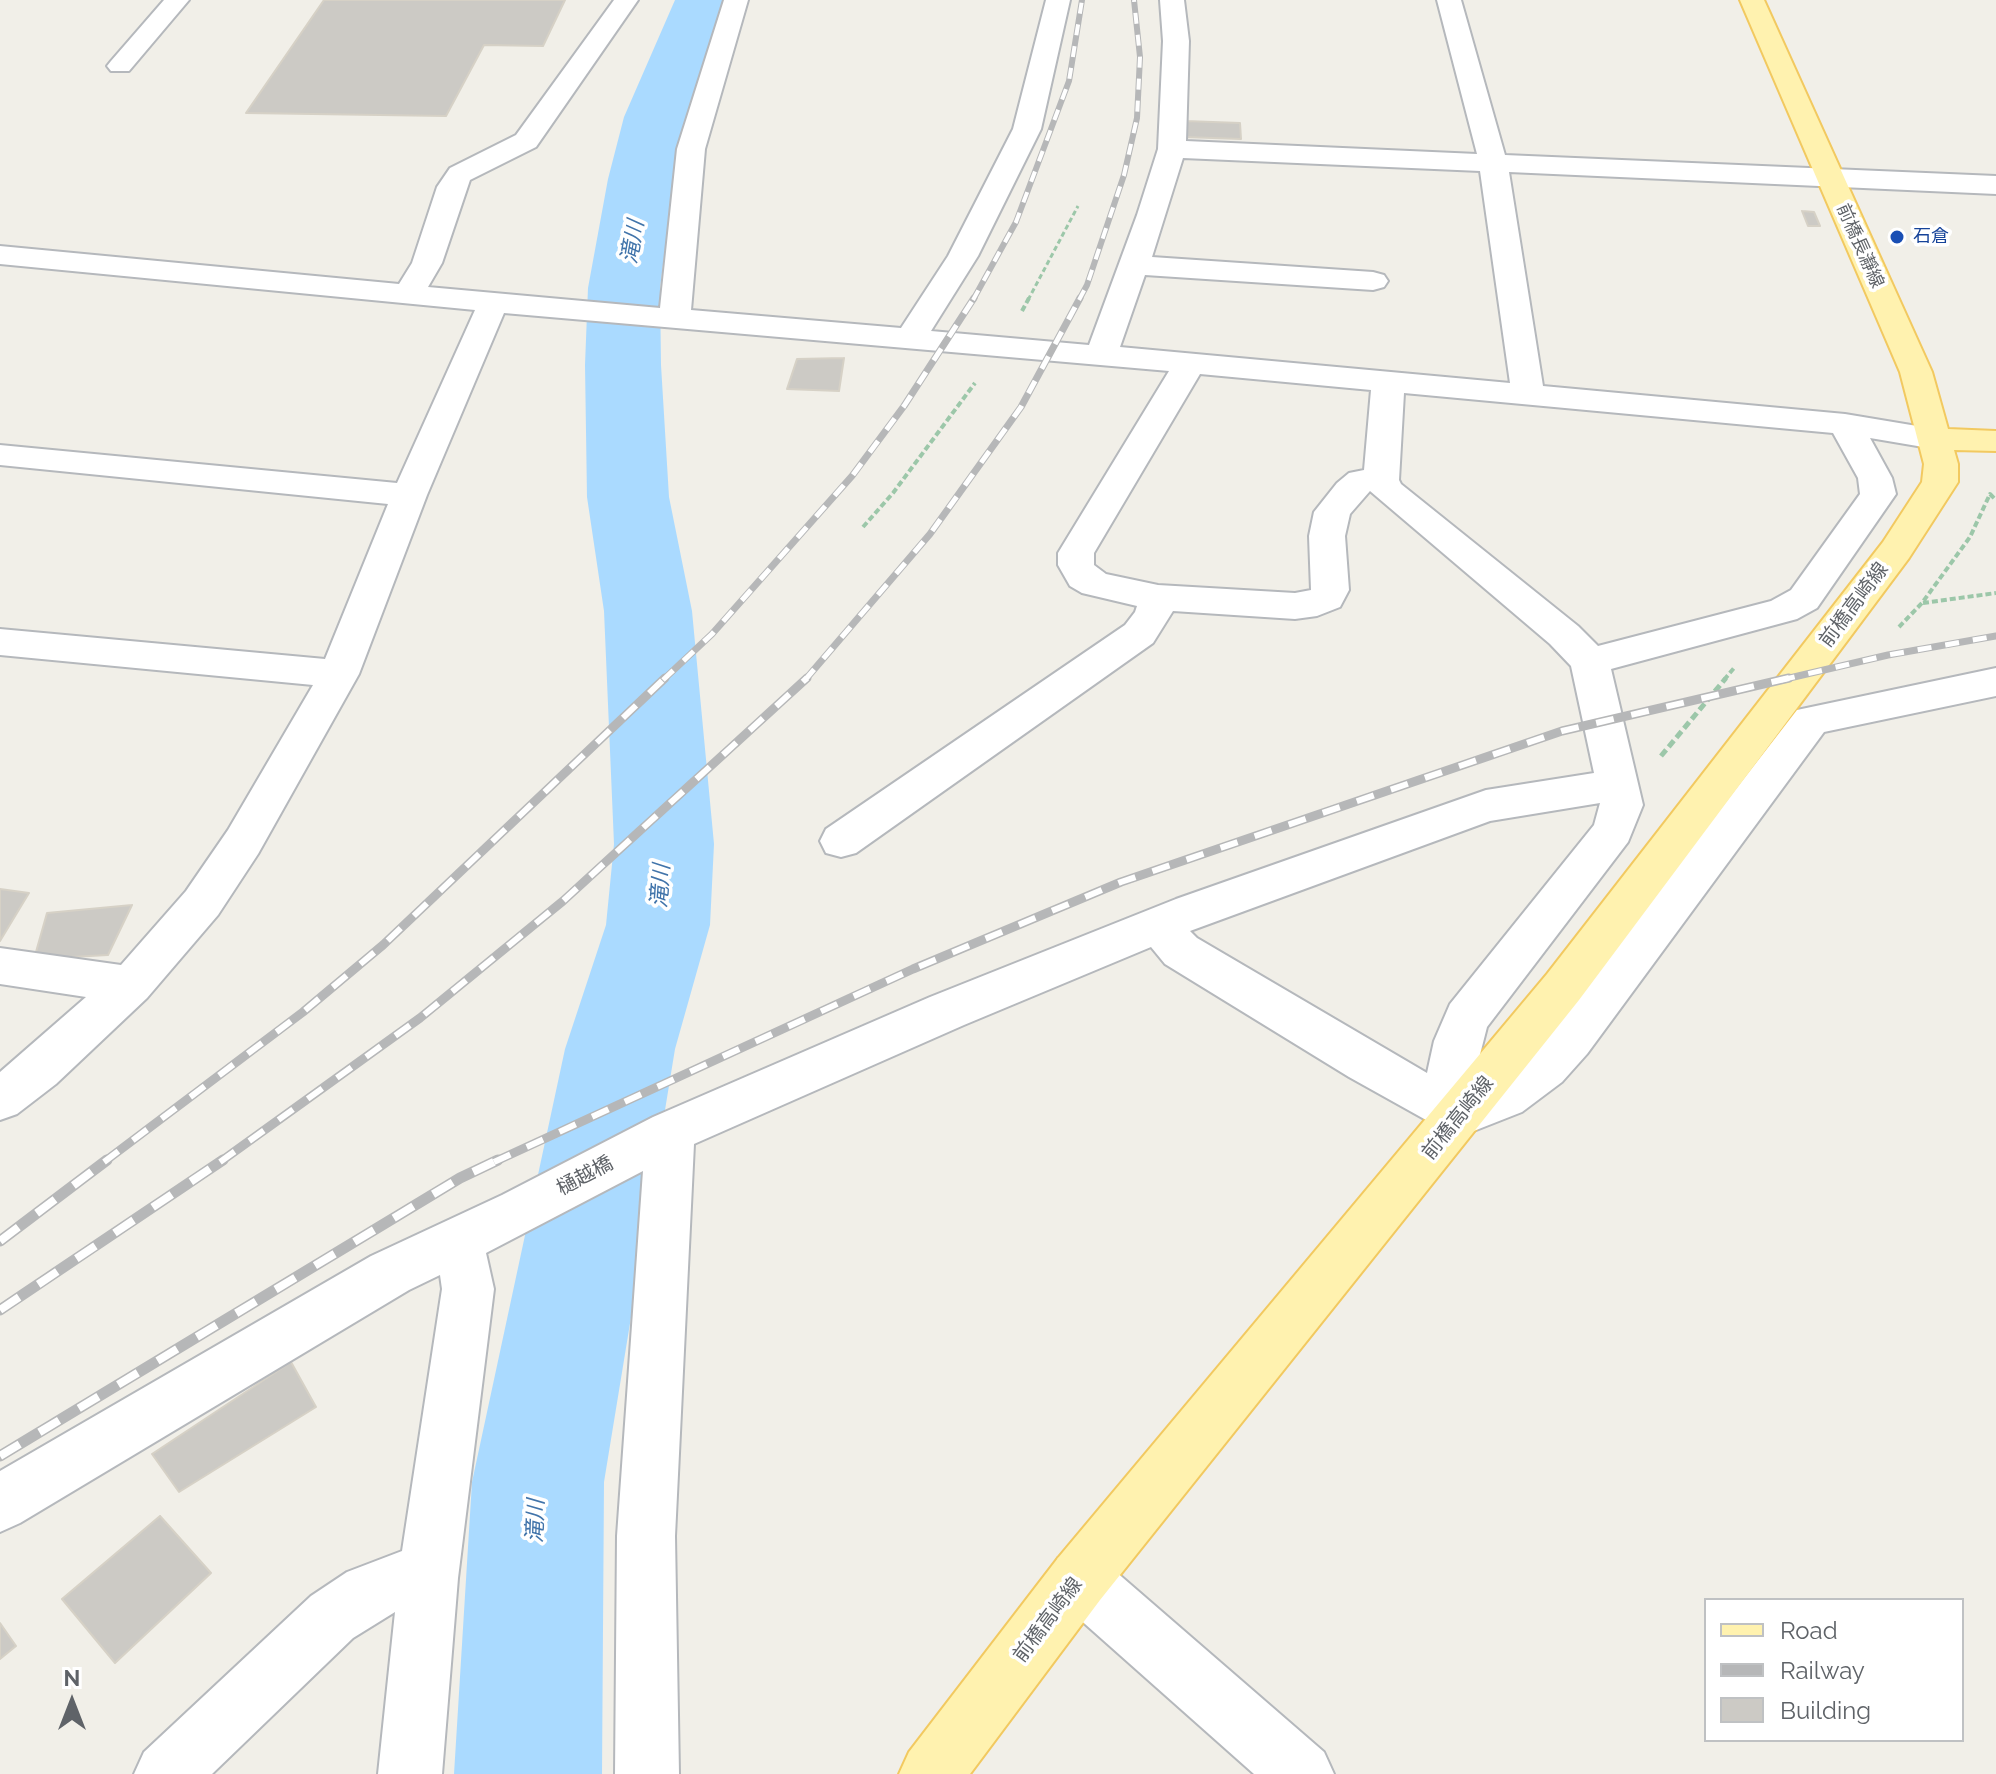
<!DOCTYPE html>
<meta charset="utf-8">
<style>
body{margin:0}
#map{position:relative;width:1996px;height:1774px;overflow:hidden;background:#f1efe8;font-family:Raleway,sans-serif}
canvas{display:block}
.legend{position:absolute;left:1704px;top:1598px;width:260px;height:144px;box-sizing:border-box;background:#fff;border:2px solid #bfc1c3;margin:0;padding:10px 14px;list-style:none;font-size:24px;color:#5f6368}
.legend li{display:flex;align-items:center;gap:16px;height:40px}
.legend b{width:40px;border:2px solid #bfc1c3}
.north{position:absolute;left:32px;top:1662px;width:80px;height:80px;-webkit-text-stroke:6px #fff;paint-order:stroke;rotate:0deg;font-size:22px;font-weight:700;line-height:32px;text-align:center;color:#5f6368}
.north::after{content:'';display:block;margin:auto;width:28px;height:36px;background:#5f6368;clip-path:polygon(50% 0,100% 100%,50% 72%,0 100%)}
</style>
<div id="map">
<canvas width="1996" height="1774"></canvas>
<ul class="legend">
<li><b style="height:10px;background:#fff2af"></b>Road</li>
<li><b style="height:10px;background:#b6b7b8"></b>Railway</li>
<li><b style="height:22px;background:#cccac5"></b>Building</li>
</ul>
<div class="north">N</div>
</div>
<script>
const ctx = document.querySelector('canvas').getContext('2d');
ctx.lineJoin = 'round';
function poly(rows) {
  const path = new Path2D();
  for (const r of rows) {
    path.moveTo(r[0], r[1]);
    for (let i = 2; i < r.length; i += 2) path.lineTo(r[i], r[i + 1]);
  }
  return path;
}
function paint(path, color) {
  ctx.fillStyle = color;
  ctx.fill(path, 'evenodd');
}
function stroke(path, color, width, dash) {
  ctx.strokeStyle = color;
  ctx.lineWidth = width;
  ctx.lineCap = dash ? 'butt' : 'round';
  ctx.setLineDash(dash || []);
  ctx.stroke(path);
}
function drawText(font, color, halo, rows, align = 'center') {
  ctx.font = font + ' Raleway,"Noto Sans JP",sans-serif';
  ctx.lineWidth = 7;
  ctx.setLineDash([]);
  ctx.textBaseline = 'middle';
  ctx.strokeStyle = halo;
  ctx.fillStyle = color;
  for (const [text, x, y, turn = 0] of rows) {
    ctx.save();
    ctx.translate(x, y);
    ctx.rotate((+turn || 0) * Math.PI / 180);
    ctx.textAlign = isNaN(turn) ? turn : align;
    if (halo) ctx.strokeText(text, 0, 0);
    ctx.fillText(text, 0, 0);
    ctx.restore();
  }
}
paint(poly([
 [675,0,731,0,686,117,674,179,660,288,661,365,669,497,692,611,714,844,710,925,675,1049,604,1482,602,1774,454,1774,472,1482,565,1049,606,925,614,844,604,611,587,497,585,365,588,288,608,179,624,117,675,0]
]), '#aadaff');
const building = poly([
 [324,0,565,0,543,46,484,45,446,116,246,113,324,0],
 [1185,121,1240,123,1241,139,1184,137,1185,121],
 [1802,211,1814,212,1820,226,1808,226,1802,211],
 [844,358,839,391,787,389,797,359,844,358],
 [0,889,29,893,0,941,0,889],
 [132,905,108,955,34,959,47,913,132,905],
 [291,1362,316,1407,179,1492,152,1454,291,1362],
 [160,1516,211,1573,115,1663,62,1599,160,1516],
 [0,1623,16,1646,0,1659,0,1623]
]);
paint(building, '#cccac5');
stroke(building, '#d6d1c6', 2);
const minor = poly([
 [164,0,189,0,129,71,111,71,107,66,111,61,164,0],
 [614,0,638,0,536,147,470,180,442,263,428,287,660,308,677,149,724,0,748,0,705,149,691,310,901,328,948,256,1013,129,1046,0,1070,0,1041,129,978,256,931,331,1089,345,1137,215,1158,149,1163,41,1160,0,1184,0,1189,41,1186,141,1477,154,1437,0,1461,0,1505,155,1996,176,1996,194,1509,172,1543,386,1845,414,1935,429,1947,432,1952,439,1947,446,1935,449,1870,438,1892,478,1896,494,1817,608,1797,619,1611,669,1643,805,1628,842,1487,1027,1475,1074,1478,1086,1528,1054,1553,1026,1797,710,1996,668,1996,696,1824,732,1587,1054,1562,1082,1522,1112,1461,1136,1444,1130,1349,1077,1165,964,1151,947,964,1025,694,1144,675,1536,679,1774,615,1774,617,1536,643,1171,486,1253,494,1289,458,1578,442,1774,378,1774,395,1612,353,1638,212,1774,134,1774,144,1752,311,1596,347,1572,402,1551,442,1289,440,1275,409,1290,20,1523,0,1532,0,1471,371,1256,502,1195,653,1117,930,997,1176,899,1486,790,1594,773,1571,666,1550,644,1370,491,1350,514,1345,536,1349,590,1340,607,1317,616,1295,619,1173,611,1153,643,856,853,841,857,826,853,820,841,826,829,1125,625,1135,612,1137,606,1082,593,1070,586,1058,565,1058,553,1169,371,504,313,427,495,359,674,258,854,218,915,147,998,56,1084,17,1114,0,1120,0,1072,86,997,0,984,0,948,121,965,186,891,228,830,313,685,0,655,0,629,325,659,388,504,0,465,0,445,397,483,475,310,0,264,0,246,399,284,412,263,437,187,450,168,516,135,614,0],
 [1183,158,1480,171,1510,383,1120,347,1145,275,1373,290,1384,287,1388,281,1384,275,1373,272,1152,257,1183,158],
 [1200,374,1371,390,1364,470,1349,473,1337,483,1314,512,1309,536,1311,590,1295,593,1158,585,1106,574,1094,565,1094,553,1200,374],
 [1404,393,1833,433,1858,478,1860,494,1791,590,1771,601,1598,646,1578,626,1401,484,1399,480,1404,393],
 [1600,803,1594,825,1450,1004,1434,1041,1427,1073,1197,938,1190,931,1490,821,1600,803],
 [1079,1549,1100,1558,1324,1752,1334,1774,1254,1774,1058,1600,1049,1579,1058,1558,1079,1549]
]);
const major = poly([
 [1740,0,1764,0,1932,372,1948,429,1996,431,1996,451,1954,450,1958,464,1958,482,1909,558,1579,1000,1100,1600,970,1774,899,1774,909,1752,1058,1558,1547,974,1883,542,1922,482,1924,464,1900,372,1740,0]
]);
stroke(minor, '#b5b8bc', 4);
stroke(major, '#f2c960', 4);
stroke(poly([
 [1028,300,1078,206]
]), '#9cc7a9', 3, [5, 3]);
stroke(poly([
 [1022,311,1029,298],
 [863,527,893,493,975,383],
 [1923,603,1996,593],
 [1899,627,1922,603,1970,537,1990,494,1996,500],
 [1724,680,1734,668]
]), '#9cc7a9', 4, [6, 3]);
stroke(poly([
 [1661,756,1726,678]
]), '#9cc7a9', 5, [8, 4]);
paint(minor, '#fff');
paint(major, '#fff2af');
const railFar3 = poly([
 [973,300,1016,222,1069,81,1082,0],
 [1079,300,1087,285,1124,175,1137,118,1140,57,1134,0]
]);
const railFar2 = poly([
 [663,680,712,634,852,476,904,406,974,298],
 [805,680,930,534,1021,407,1080,298],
 [1781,680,1888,655,1996,636]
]);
const railFar1 = poly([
 [104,1162,303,1012,383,945,665,678],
 [220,1162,420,1018,563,901,807,678],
 [494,1162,913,969,1121,882,1562,731,1789,678]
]);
const rail = poly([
 [0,1241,107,1160],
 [0,1310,223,1160],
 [0,1456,460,1178,498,1160]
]);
stroke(railFar3, '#b6b7b8', 6);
stroke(railFar2, '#b6b7b8', 7);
stroke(railFar1, '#b6b7b8', 9);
stroke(rail, '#b6b7b8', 11);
stroke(railFar3, '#fff', 4, [11]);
stroke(railFar2, '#fff', 5, [14]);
stroke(railFar1, '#fff', 6, [18]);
stroke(rail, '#fff', 8, [23]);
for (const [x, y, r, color] of [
 [1897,237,8,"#1a4fb4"]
]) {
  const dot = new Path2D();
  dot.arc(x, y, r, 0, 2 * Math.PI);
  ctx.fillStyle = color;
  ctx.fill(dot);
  stroke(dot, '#fff', 3);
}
drawText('18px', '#164399', '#fff', [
 ["石倉",1913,237]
], 'left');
drawText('18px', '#5f6368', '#fff', [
 ["前橋長瀞線",1860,246,66]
]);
drawText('20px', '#5f6368', '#fff', [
 ["前橋高崎線",1854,605,-53],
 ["前橋高崎線",1458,1118,-51],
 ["樋越橋",585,1176,-28],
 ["前橋高崎線",1048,1620,-53]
]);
drawText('italic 22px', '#4174aa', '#fff', [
 ["滝川",633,242,-80],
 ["滝川",661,886,-86],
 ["滝川",536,1521,-88]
]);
</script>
